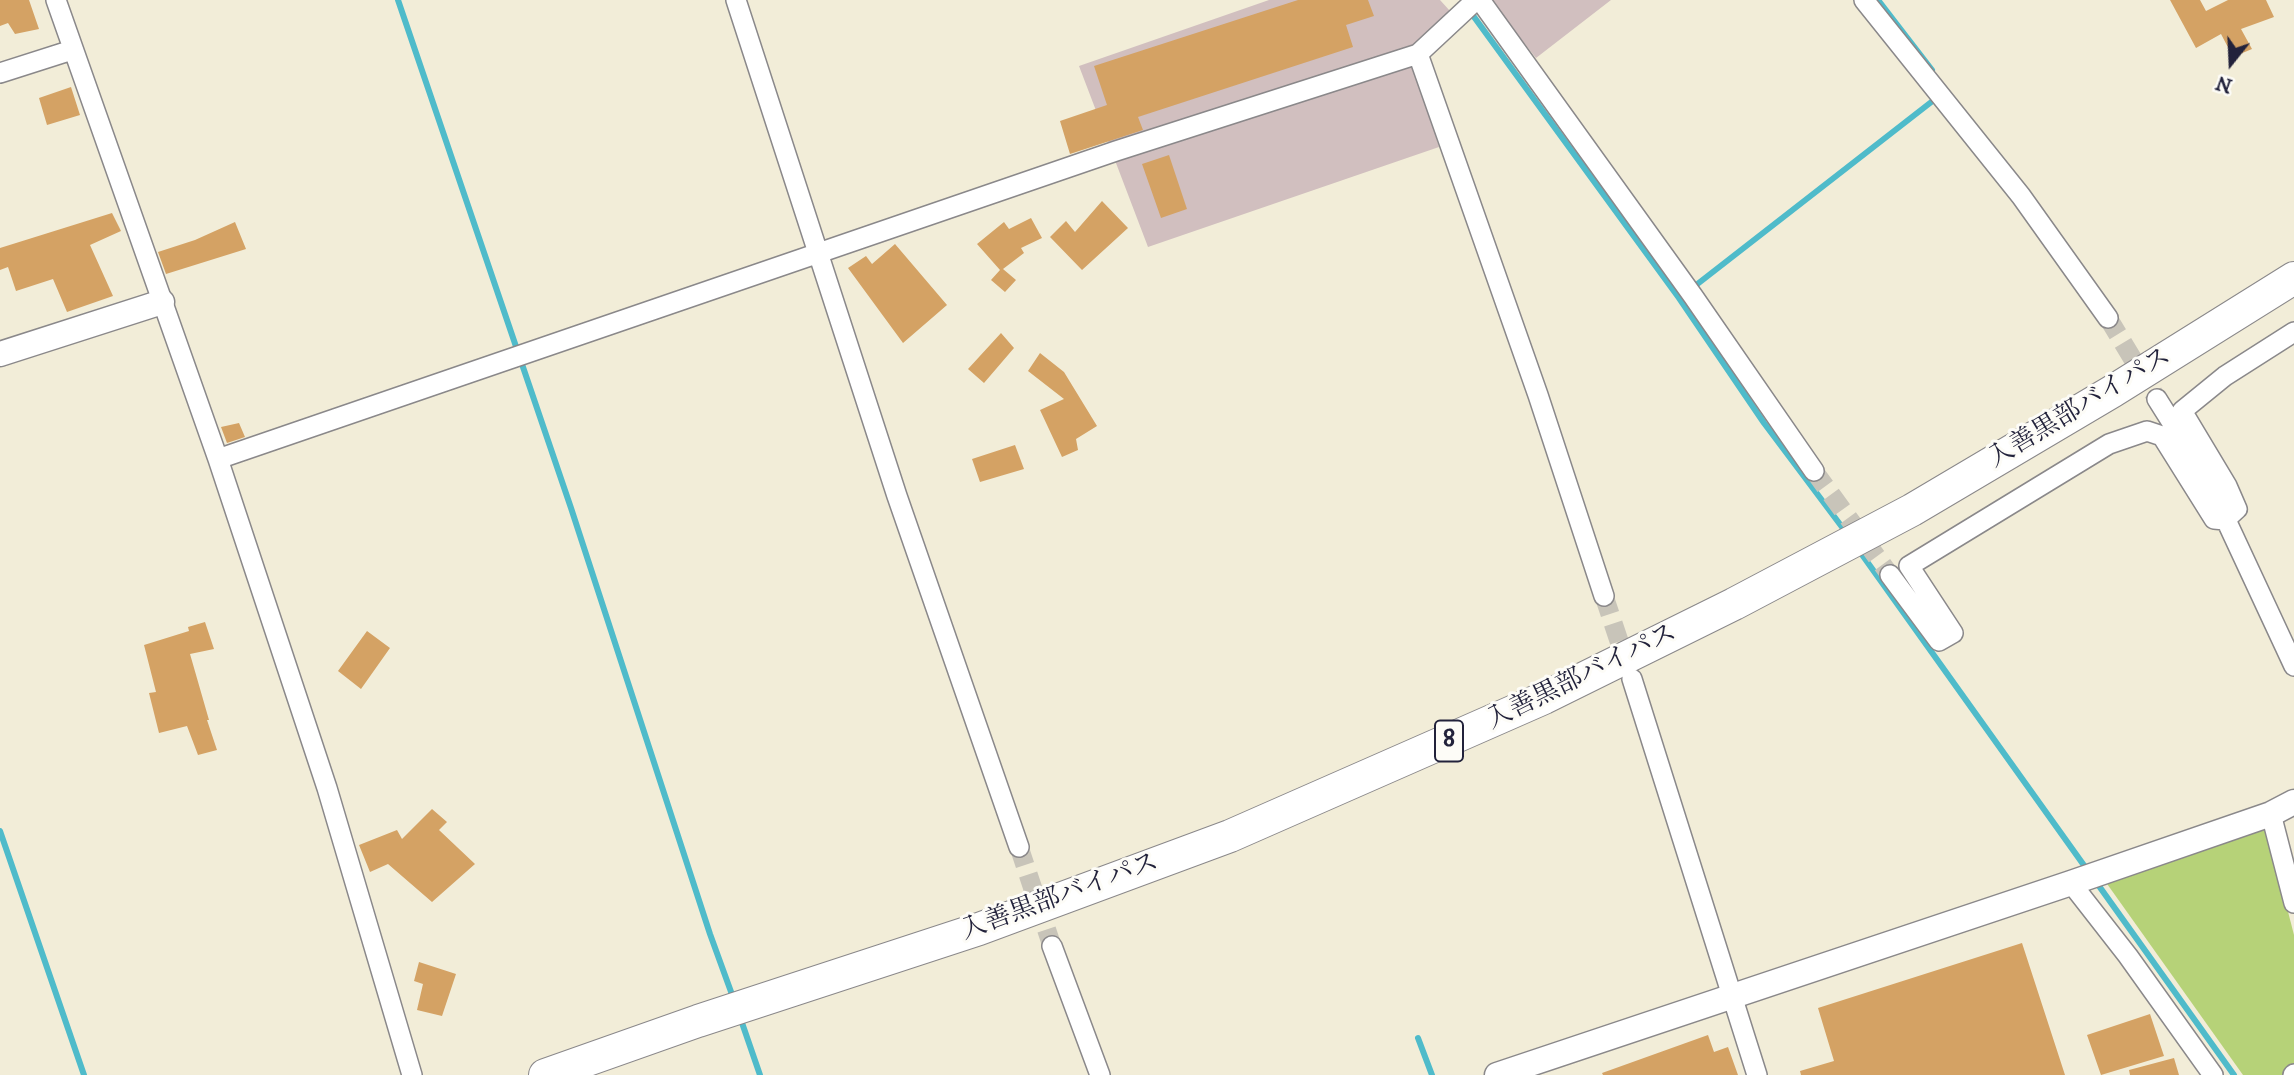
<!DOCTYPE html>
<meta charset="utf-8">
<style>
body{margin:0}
#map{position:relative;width:2294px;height:1075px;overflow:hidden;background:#f2edd8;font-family:"IM FELL DW Pica",serif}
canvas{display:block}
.north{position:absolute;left:2196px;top:28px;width:70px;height:70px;-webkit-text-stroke:5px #fdfcf7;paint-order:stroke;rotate:198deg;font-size:19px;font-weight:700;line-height:28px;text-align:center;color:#22223b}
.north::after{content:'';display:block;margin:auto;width:24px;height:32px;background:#22223b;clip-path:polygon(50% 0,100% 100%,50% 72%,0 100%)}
</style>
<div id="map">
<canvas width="2294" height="1075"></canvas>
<div class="north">N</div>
</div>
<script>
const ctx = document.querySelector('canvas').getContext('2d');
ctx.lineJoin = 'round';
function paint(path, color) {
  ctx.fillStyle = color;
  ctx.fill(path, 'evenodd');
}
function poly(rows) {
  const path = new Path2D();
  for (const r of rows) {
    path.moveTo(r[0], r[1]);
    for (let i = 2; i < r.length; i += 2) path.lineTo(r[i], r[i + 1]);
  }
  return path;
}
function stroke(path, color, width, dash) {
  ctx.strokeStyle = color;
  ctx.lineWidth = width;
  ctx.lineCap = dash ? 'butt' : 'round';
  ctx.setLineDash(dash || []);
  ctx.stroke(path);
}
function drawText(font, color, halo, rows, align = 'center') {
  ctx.font = font + ' "IM FELL DW Pica","Noto Serif JP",serif';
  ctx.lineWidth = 6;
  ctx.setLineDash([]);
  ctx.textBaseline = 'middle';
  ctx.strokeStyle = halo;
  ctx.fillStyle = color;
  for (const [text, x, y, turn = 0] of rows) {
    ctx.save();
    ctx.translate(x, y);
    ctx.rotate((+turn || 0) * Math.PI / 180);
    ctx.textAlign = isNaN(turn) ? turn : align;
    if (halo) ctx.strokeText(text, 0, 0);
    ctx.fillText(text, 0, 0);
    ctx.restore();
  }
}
paint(poly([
 [1269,0,1440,0,1450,11,1410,49,1439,147,1148,247,1079,66],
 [1490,0,1611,0,1536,58]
]), '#d1bfbf');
paint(poly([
 [2266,826,2294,935,2294,1066,2283,1075,2243,1075,2105,881]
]), '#b6d278');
stroke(poly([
 [398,0,571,508,710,934,734,1000],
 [1878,0,1932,70],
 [1469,10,1679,298,1764,423,1848,535],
 [1691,289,1939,96],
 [1858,549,2088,871],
 [0,831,84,1075],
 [2094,879,2234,1075],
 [740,1017,760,1075],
 [1418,1038,1432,1075]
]), '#4fbbca', 6);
paint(poly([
 [0,0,29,0,39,29,15,34,8,23,0,26],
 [1298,0,1368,0,1374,16,1346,25,1353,47,1138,117,1143,130,1070,154,1060,121,1107,105,1094,66],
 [2170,0,2200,0,2206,11,2228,0,2266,0,2274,17,2241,29,2252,49,2233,57,2221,34,2196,48],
 [71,87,80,115,47,125,39,98],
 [1169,155,1187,209,1161,218,1142,164],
 [1102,201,1128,228,1082,270,1050,237,1066,221,1075,232],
 [112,213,121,231,90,245,113,296,67,312,53,279,16,291,8,267,0,270,0,248],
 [1031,218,1042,238,1021,248,1024,253,1003,269,1016,280,1005,292,991,280,1000,270,977,244,1004,222,1009,229],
 [235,222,246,249,166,274,158,252,195,240],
 [895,244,947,305,903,343,848,268,866,256,872,264],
 [1001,333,1014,348,984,383,968,369],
 [1040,353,1064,372,1097,426,1076,439,1078,450,1062,457,1040,410,1064,399,1028,371],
 [239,423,245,437,227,443,221,427],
 [1015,445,1024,469,980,482,972,459],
 [205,622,214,649,190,654,209,720,207,720,217,750,198,755,187,726,159,733,149,693,156,692,144,645,189,631,188,627],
 [367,631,390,648,361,689,338,671],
 [432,809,447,822,439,830,475,864,432,902,388,864,370,872,359,845,397,830,402,839],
 [2022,943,2065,1075,1801,1075,1800,1071,1834,1061,1818,1008],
 [419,962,456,974,442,1016,417,1010,423,984,414,981],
 [2150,1014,2164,1056,2101,1075,2087,1035],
 [1708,1035,1714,1052,1728,1047,1738,1075,1603,1075,1602,1073],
 [2174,1058,2179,1075,2130,1075,2129,1070]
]), '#d4a264');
stroke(poly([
 [2108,318,2157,399],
 [1814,471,1890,575],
 [1604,596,1628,668],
 [1019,847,1052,946]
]), '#c8c4b9', 19, [19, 10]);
const minor = poly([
 [56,0,218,459,327,788,412,1075],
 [736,0,897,496,1019,847],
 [1480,0,1693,296,1814,471],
 [1864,0,2021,196,2108,318],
 [1418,54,1538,395,1604,596],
 [0,73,72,50],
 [2157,399,2206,477,2294,666],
 [218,459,1116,151,1418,54,1476,0],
 [1890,575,1939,641,1953,633,1909,566,2109,444,2147,431,2162,436,2214,519,2225,520,2237,509,2227,486,2182,411,2225,376,2294,332],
 [1632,679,1757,1075],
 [2271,814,2294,903],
 [2071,883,2128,956,2213,1075],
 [1052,946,1100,1075],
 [2293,1075,2294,1074]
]);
const tertiary = poly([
 [0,354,162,302],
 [1497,1075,2071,883,2271,814,2294,802]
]);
const trunk = poly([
 [545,1075,698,1021,979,929,1230,836,1544,698,1734,604,1912,510,2113,391,2294,278]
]);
stroke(minor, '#8a888a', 22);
stroke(tertiary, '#8a888a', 27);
stroke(trunk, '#8a888a', 34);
stroke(minor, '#fff', 19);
stroke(tertiary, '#fff', 24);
stroke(trunk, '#fff', 32);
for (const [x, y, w] of [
 [1449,741,28]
]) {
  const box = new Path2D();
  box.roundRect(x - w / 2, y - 20.5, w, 41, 5);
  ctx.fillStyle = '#fdfcf7';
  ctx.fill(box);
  stroke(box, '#22223b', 2);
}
drawText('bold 24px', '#22223b', null, [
 ["8",1449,741]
]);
drawText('26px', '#22223b', '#fdfcf7', [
 ["入善黒部バイパス",2080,409,-31],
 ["入善黒部バイパス",1582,678,-26],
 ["入善黒部バイパス",1060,898,-20]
]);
</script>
